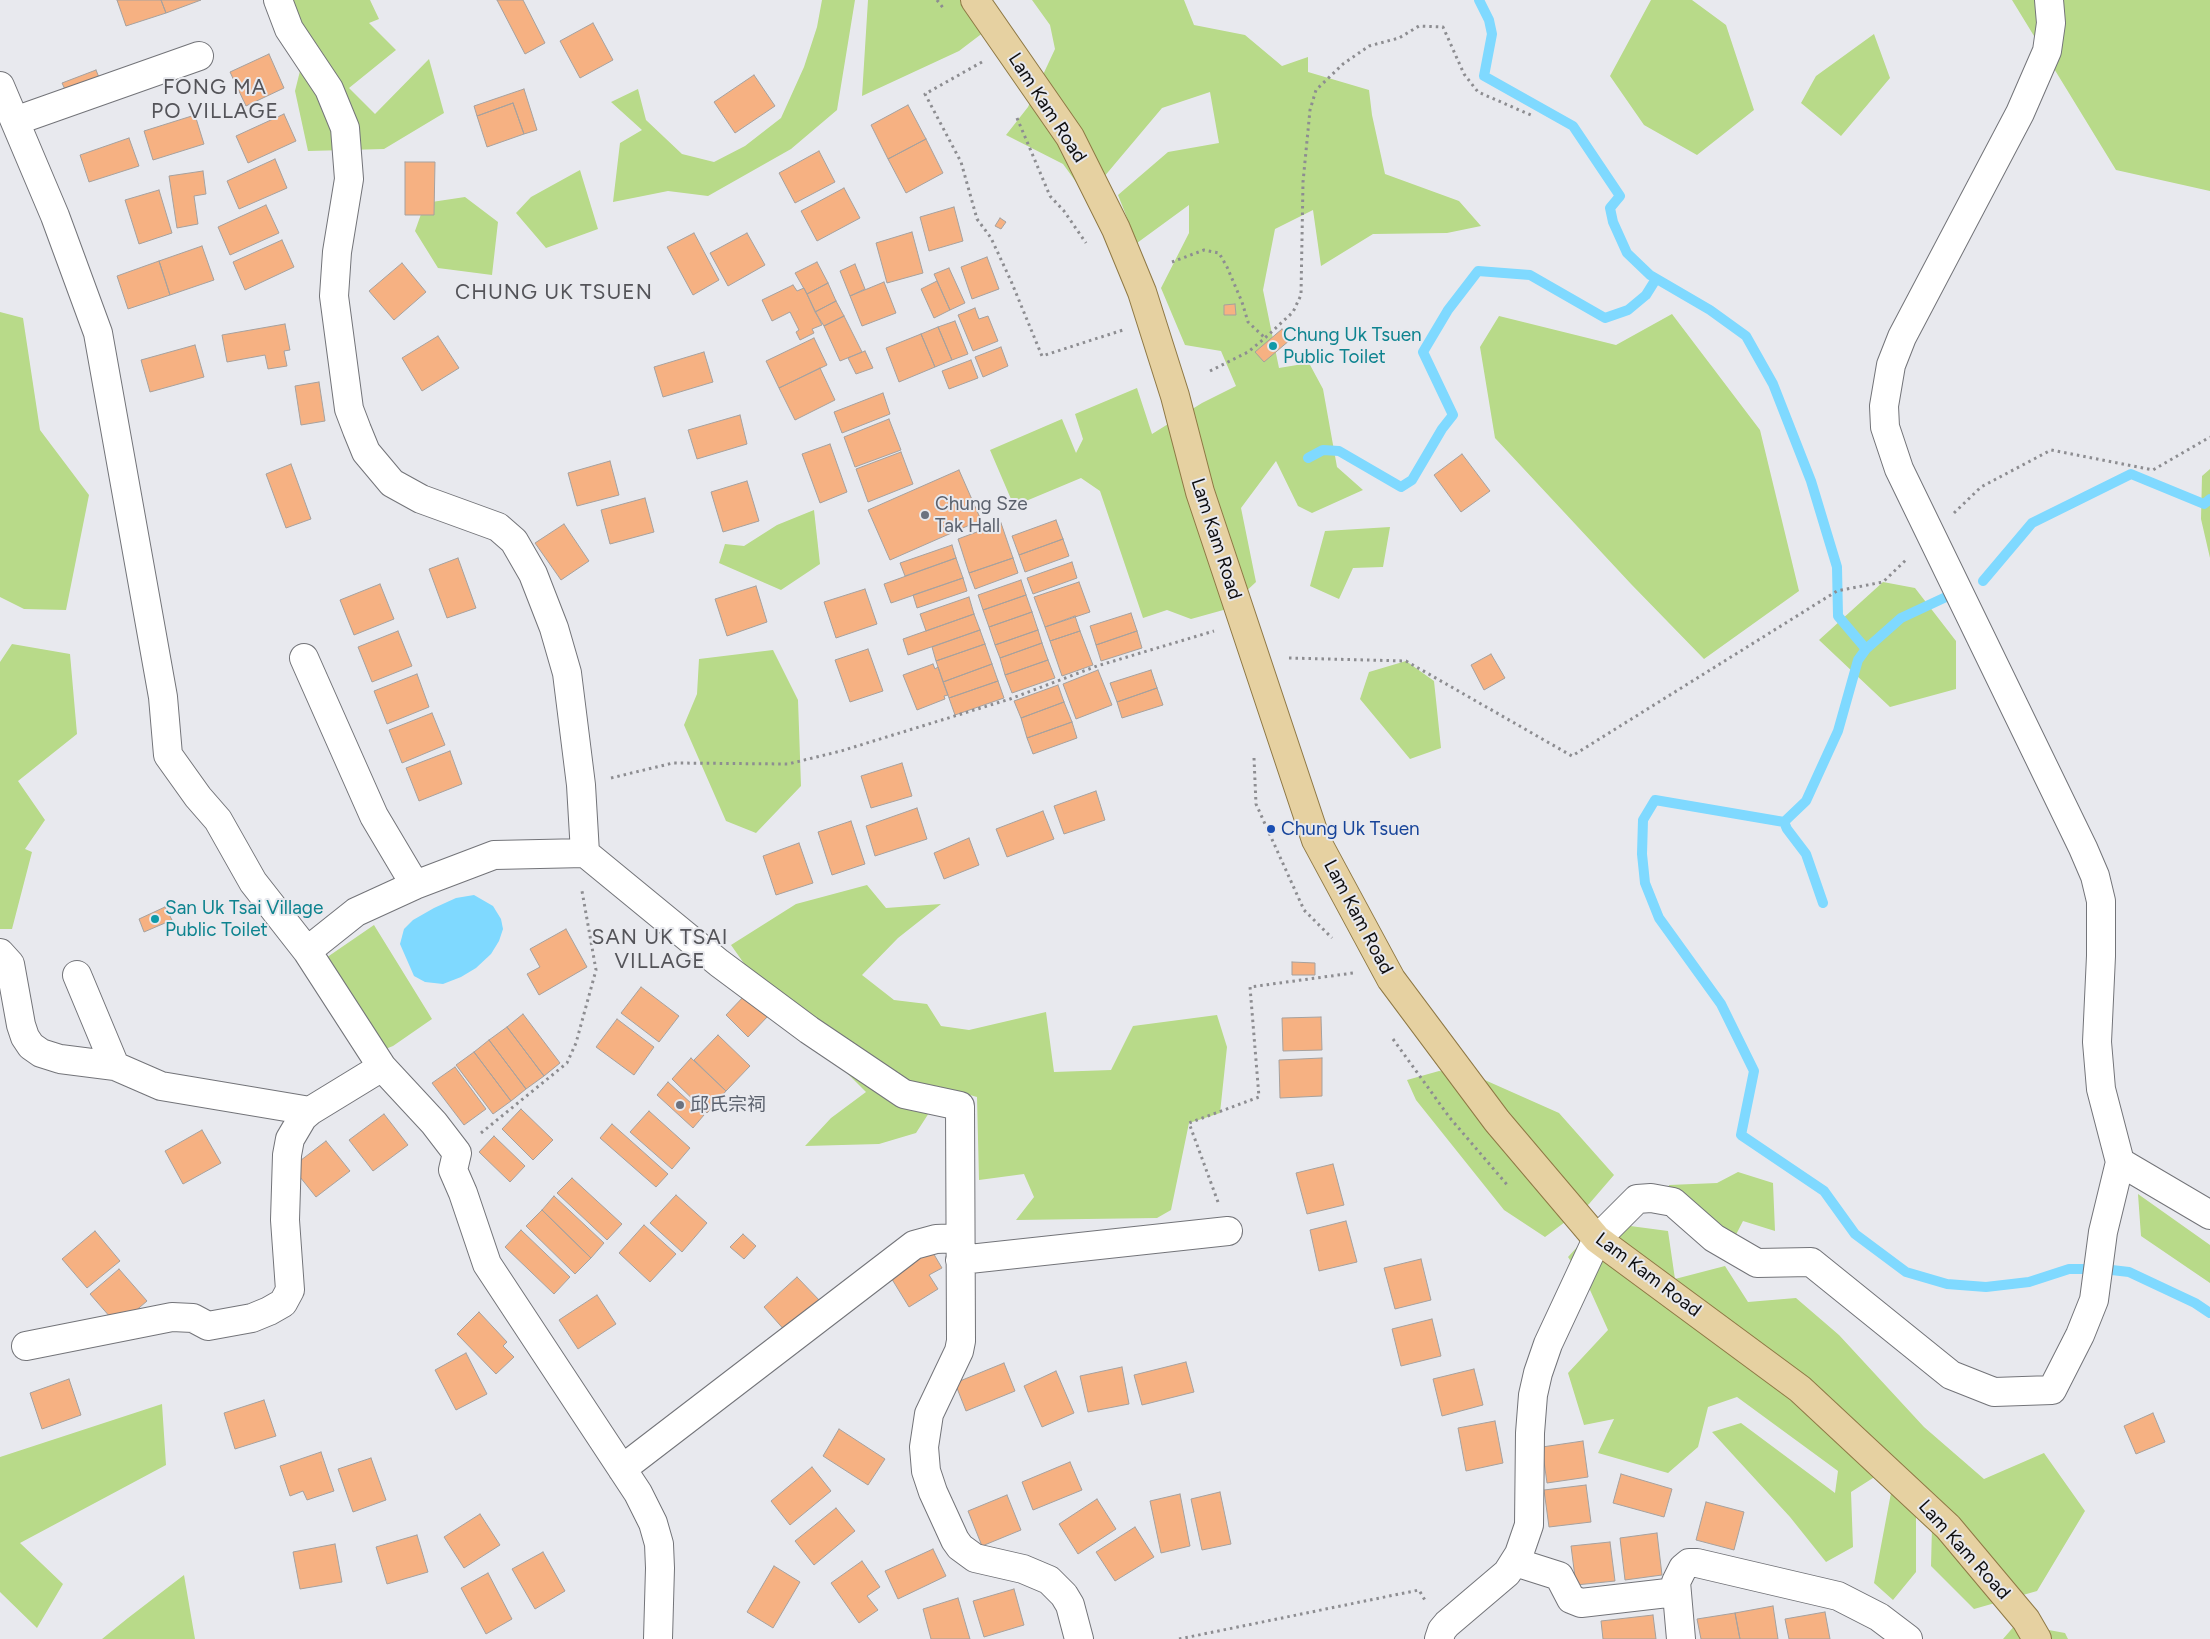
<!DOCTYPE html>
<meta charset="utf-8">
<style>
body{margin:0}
canvas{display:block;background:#e8e9ee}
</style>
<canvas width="2210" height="1639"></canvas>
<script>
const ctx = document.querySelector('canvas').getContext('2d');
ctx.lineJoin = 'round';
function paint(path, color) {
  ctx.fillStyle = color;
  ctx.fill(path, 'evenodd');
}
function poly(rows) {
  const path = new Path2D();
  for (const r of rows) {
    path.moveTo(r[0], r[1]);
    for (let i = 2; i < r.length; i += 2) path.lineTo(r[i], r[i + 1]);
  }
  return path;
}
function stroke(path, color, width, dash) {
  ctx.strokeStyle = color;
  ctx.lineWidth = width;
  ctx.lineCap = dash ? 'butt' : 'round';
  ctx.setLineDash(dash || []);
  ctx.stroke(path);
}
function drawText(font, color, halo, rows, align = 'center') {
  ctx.font = font + ' Figtree,"Noto Sans TC",sans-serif';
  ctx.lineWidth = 4;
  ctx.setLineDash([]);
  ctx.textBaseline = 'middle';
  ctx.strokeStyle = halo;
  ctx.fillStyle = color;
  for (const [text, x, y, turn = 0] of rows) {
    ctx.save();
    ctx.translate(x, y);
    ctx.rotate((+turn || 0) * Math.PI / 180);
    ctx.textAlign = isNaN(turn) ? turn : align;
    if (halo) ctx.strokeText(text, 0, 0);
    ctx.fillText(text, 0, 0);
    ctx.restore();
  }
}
paint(poly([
 [289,0,370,0,379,19,369,23,396,50,349,88,375,114,429,59,444,113,384,149,308,151,295,91,301,67],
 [822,0,855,0,837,110,791,149,708,196,668,191,613,202,620,143,642,130,611,102,638,89,646,120,682,154,714,162,745,146,781,118,804,67,817,27],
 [868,0,974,0,984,32,959,51,862,96],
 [1032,0,1184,0,1194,25,1245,35,1282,66,1308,57,1308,72,1369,90,1372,115,1385,174,1459,201,1481,226,1447,233,1373,234,1321,266,1313,210,1275,229,1263,290,1279,368,1309,363,1323,389,1337,467,1363,490,1312,513,1298,506,1276,461,1241,508,1256,582,1227,609,1191,619,1167,610,1143,618,1100,491,1081,478,1014,506,990,450,1062,419,1076,453,1083,439,1075,414,1137,388,1152,434,1202,403,1236,386,1221,351,1185,345,1161,288,1189,233,1189,205,1137,243,1118,195,1168,152,1219,143,1210,92,1162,108,1087,197,1063,164,1006,135,1028,107,1055,49,1050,25],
 [1651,0,1692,0,1726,25,1754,110,1697,155,1644,125,1610,76],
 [2012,0,2210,0,2210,191,2116,170],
 [1874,34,1890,78,1841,136,1801,103,1816,76],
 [580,170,598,229,546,248,516,213,531,197],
 [465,197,498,222,492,275,438,268,415,231,425,203],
 [0,312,23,318,40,430,89,495,66,610,24,609,0,597],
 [1672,314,1760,430,1799,591,1704,659,1631,584,1495,438,1480,347,1499,316,1616,345],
 [2210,469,2210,558,2201,519,2202,476],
 [814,510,820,564,781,590,719,563,725,544,744,546,777,525],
 [1390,527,1383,567,1353,568,1339,599,1310,586,1325,531],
 [1883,582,1915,588,1956,641,1956,689,1890,707,1819,640],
 [12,644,70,654,77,734,18,781,45,820,25,849,32,852,12,929,0,929,0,662],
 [773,650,798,700,801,786,756,833,726,821,684,725,697,694,699,659],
 [1406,661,1434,681,1441,748,1410,759,1360,699,1369,672],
 [867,885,886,908,941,904,898,938,862,975,894,1000,927,1004,941,1026,969,1030,1046,1012,1054,1072,1111,1070,1133,1026,1217,1015,1227,1047,1220,1113,1189,1123,1171,1210,1157,1218,1016,1220,1034,1197,1024,1174,979,1180,977,1097,945,1088,916,1133,879,1144,805,1146,831,1118,866,1092,838,1064,798,1040,731,945,796,904],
 [374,925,432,1019,393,1046,383,1050,323,960],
 [1439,1071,1478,1077,1559,1113,1614,1175,1589,1204,1545,1237,1504,1210,1416,1100,1407,1080],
 [1738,1172,1773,1183,1775,1231,1743,1221,1724,1258,1667,1216,1669,1185,1717,1183],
 [2138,1194,2210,1245,2210,1283,2141,1236],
 [1600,1222,1668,1231,1675,1279,1725,1266,1748,1302,1796,1298,1839,1335,1924,1427,1984,1479,2044,1453,2085,1511,2037,1591,1974,1609,1931,1566,1932,1527,1916,1515,1916,1572,1893,1600,1874,1583,1891,1493,1904,1469,1873,1478,1851,1492,1853,1547,1826,1562,1790,1517,1712,1432,1741,1423,1835,1493,1838,1471,1737,1397,1708,1407,1698,1447,1668,1473,1598,1453,1614,1419,1584,1425,1568,1373,1608,1330,1590,1290,1568,1257],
 [162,1404,166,1465,20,1543,63,1584,37,1628,0,1592,0,1457],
 [184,1575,195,1639,102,1639,128,1618],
 [2016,1624,2065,1633,2068,1639,2003,1639]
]), '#b8da89');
paint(poly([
 [474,895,493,906,501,919,503,929,499,941,491,954,476,968,461,977,443,984,425,982,414,976,400,944,404,929,413,920,434,908,456,898]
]), '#7fd9ff');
stroke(poly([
 [1479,0,1489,20,1492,34,1484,76,1573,126,1620,196,1610,208,1613,222,1627,253,1650,275,1710,310,1746,336,1773,384,1811,481,1837,567,1838,616,1866,649],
 [1308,458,1323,450,1339,451,1401,487,1412,480,1442,429,1453,415,1423,352,1448,310,1478,271,1530,275,1605,318,1628,310,1646,295,1656,279],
 [1983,581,2032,523,2131,474,2204,504,2210,499],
 [1946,597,1901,618,1866,649,1858,660,1838,731,1806,801,1784,822,1655,800,1643,820,1642,854,1645,883,1659,918,1721,1004,1754,1071,1741,1135,1824,1191,1855,1234,1906,1272,1947,1284,1986,1287,2029,1282,2069,1269,2103,1269,2129,1272,2195,1303,2210,1313],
 [1784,822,1787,829,1806,854,1823,903]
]), '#7fd9ff', 10);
const building = poly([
 [117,0,161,0,166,13,126,26,117,0],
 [161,0,201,0,166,13,161,0],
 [497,0,523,0,545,43,525,54,497,0],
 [593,23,613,60,580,78,560,41,593,23],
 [269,54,284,88,246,106,230,72,269,54],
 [96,70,102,85,69,98,62,83,96,70],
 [754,75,775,106,735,133,714,102,754,75],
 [524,89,537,130,524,134,513,103,477,116,474,106,524,89],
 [513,103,524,134,487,147,477,116,513,103],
 [908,105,926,139,888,159,871,125,908,105],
 [284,114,296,141,248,163,236,136,284,114],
 [195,115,204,144,153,160,144,131,195,115],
 [129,138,139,166,89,182,80,155,129,138],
 [926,139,943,173,906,193,888,159,926,139],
 [819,151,835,182,795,203,779,173,819,151],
 [275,159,287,188,239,209,227,181,275,159],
 [405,162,435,162,434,215,405,215,405,162],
 [203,171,206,194,194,196,198,224,177,228,169,176,203,171],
 [844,188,860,218,817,241,801,211,844,188],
 [159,190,172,233,139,244,125,200,159,190],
 [266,205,279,233,230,255,218,227,266,205],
 [954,207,963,241,929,251,920,217,954,207],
 [1000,218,1006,222,1001,229,995,226,1000,218],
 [912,232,923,273,887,283,876,243,912,232],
 [694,233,719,280,693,295,667,247,694,233],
 [747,233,765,265,728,286,710,253,747,233],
 [282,240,294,267,245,290,233,262,282,240],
 [202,246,214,280,170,295,159,261,202,246],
 [987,257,999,289,972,299,961,267,987,257],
 [159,261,170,295,128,309,117,276,159,261],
 [817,262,828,283,807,294,795,273,817,262],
 [402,263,426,292,394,320,369,291,402,263],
 [855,264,865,289,850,296,840,271,855,264],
 [949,268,965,303,950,310,934,274,949,268],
 [937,281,950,310,934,318,921,289,937,281],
 [884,282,896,313,862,326,850,296,884,282],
 [828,283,836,301,815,312,807,294,828,283],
 [793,285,797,291,804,288,822,325,812,329,814,333,800,340,796,332,799,330,790,312,772,321,762,300,793,285],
 [836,301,844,316,824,326,815,312,836,301],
 [1235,304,1236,315,1224,315,1224,305,1235,304],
 [975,308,979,319,988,316,998,341,973,351,958,315,975,308],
 [844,316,862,352,840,361,824,326,844,316],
 [955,321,968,354,952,360,938,327,955,321],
 [285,324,290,350,284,351,287,366,268,369,265,355,227,362,222,335,285,324],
 [938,327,952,360,935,367,921,334,938,327],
 [1282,329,1290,340,1264,362,1255,352,1282,329],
 [921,334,935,367,899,382,886,348,921,334],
 [438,336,459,368,422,391,402,358,438,336],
 [814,338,827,365,779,388,766,361,814,338],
 [195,345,204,377,150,392,141,360,195,345],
 [1001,347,1008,366,983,377,975,357,1001,347],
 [865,351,873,368,856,374,848,358,865,351],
 [704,352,713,382,663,397,654,367,704,352],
 [971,360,978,378,949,389,942,371,971,360],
 [820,368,835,400,795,420,779,388,820,368],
 [319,382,325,421,301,425,295,386,319,382],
 [883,393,890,414,842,433,834,412,883,393],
 [740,415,747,444,697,459,688,430,740,415],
 [889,419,901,450,855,467,844,437,889,419],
 [830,444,847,492,820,503,802,454,830,444],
 [901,452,913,484,868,502,856,469,901,452],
 [1462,454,1490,491,1461,512,1434,475,1462,454],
 [610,461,619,495,577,506,568,473,610,461],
 [291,464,311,519,286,528,266,474,291,464],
 [959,470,981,520,890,560,868,510,959,470],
 [747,481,759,521,723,532,711,492,747,481],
 [645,498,654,532,610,544,601,510,645,498],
 [1056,520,1063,539,1019,555,1012,536,1056,520],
 [1001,523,1013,558,969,573,958,539,1001,523],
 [564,524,589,561,561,580,535,543,564,524],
 [1063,539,1069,556,1025,572,1019,555,1063,539],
 [952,545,956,558,905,576,900,563,952,545],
 [458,558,476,608,447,618,429,569,458,558],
 [956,558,963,578,891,603,884,584,956,558],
 [1013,558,1018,573,975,589,969,573,1013,558],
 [1072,562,1077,578,1033,594,1027,578,1072,562],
 [963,578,967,591,917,608,913,595,963,578],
 [1021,580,1026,595,983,610,978,595,1021,580],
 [1079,582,1090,612,1045,627,1034,597,1079,582],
 [380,584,394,619,354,635,340,600,380,584],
 [756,586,767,622,727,636,715,599,756,586],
 [865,589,877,624,836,638,824,602,865,589],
 [1026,595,1032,612,989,627,983,610,1026,595],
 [969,597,974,614,926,631,920,614,969,597],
 [1032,612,1038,630,995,645,989,627,1032,612],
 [1131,613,1137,631,1096,645,1090,626,1131,613],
 [974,614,980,630,908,655,903,639,974,614],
 [1075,616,1080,631,1050,641,1045,627,1075,616],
 [980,630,985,644,936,661,932,647,980,630],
 [1038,630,1042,643,1000,658,995,645,1038,630],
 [398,631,412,666,372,682,358,647,398,631],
 [1080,631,1093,665,1062,676,1050,641,1080,631],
 [1137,631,1142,648,1101,661,1096,645,1137,631],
 [1042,643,1048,660,1005,675,1000,658,1042,643],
 [985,644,992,664,943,682,936,661,985,644],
 [868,649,883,691,850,702,835,660,868,649],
 [1491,654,1505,678,1484,690,1471,665,1491,654],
 [1048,660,1055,678,1012,693,1005,675,1048,660],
 [933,664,935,669,938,667,948,695,944,696,945,699,917,710,903,675,933,664],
 [992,664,998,681,949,698,943,682,992,664],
 [1098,670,1112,705,1076,719,1063,684,1098,670],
 [1151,670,1157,688,1117,702,1110,683,1151,670],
 [417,674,429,707,387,724,374,691,417,674],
 [998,681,1004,698,955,715,949,698,998,681],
 [1058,685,1064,702,1021,718,1014,701,1058,685],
 [1157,688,1163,705,1122,718,1117,702,1157,688],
 [1064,702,1072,722,1027,738,1021,718,1064,702],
 [432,713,445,745,402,763,389,730,432,713],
 [1072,722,1077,738,1033,754,1027,738,1072,722],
 [450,751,462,784,419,801,406,768,450,751],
 [902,763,912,796,871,808,861,776,902,763],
 [1096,791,1105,820,1064,834,1054,806,1096,791],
 [917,808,927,839,875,856,866,826,917,808],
 [1043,811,1054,839,1007,857,996,829,1043,811],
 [851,821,865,864,832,875,818,832,851,821],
 [969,838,979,865,944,879,934,853,969,838],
 [799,843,813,883,776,895,763,856,799,843],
 [165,907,172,920,144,932,139,919,165,907],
 [566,929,587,967,539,995,527,974,540,967,530,949,566,929],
 [1292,962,1315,963,1315,975,1292,975,1292,962],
 [641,987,679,1016,659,1042,621,1013,641,987],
 [746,994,769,1015,748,1037,726,1015,746,994],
 [523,1014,560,1063,544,1076,507,1027,523,1014],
 [1321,1017,1322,1050,1283,1051,1282,1018,1321,1017],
 [617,1019,654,1047,634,1075,596,1047,617,1019],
 [507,1027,544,1076,526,1089,489,1040,507,1027],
 [718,1035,750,1066,726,1091,694,1060,718,1035],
 [489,1040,526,1089,511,1101,474,1052,489,1040],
 [474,1052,511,1101,493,1114,456,1065,474,1052],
 [691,1058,726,1091,707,1113,672,1079,691,1058],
 [1322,1058,1322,1096,1280,1098,1279,1060,1322,1058],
 [455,1067,486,1109,464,1125,432,1083,455,1067],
 [668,1082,704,1115,693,1128,657,1095,668,1082],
 [521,1109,553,1140,533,1160,502,1129,521,1109],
 [649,1111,690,1148,672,1169,630,1132,649,1111],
 [384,1114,408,1145,373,1171,349,1140,384,1114],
 [612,1124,668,1174,656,1187,600,1138,612,1124],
 [202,1130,221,1163,183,1184,165,1151,202,1130],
 [494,1136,525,1166,510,1182,479,1152,494,1136],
 [326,1141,350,1171,316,1197,292,1167,326,1141],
 [1333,1164,1344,1205,1307,1214,1296,1173,1333,1164],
 [572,1178,622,1224,607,1240,557,1193,572,1178],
 [676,1195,707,1223,682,1252,650,1223,676,1195],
 [554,1196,604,1243,591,1258,542,1210,554,1196],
 [542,1210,591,1258,575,1274,526,1226,542,1210],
 [1346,1221,1357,1262,1319,1271,1310,1230,1346,1221],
 [644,1225,676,1254,650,1282,619,1253,644,1225],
 [521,1230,570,1277,554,1294,505,1247,521,1230],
 [95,1231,120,1261,87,1288,62,1259,95,1231],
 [743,1234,756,1246,744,1259,730,1247,743,1234],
 [932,1251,942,1268,929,1275,938,1289,909,1307,890,1276,932,1251],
 [1421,1259,1431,1300,1395,1309,1384,1268,1421,1259],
 [119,1269,147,1301,118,1326,90,1294,119,1269],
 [797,1277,821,1302,787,1333,764,1307,797,1277],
 [597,1295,616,1324,578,1349,559,1320,597,1295],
 [479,1312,507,1342,503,1346,514,1357,496,1374,457,1334,479,1312],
 [1432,1319,1441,1356,1401,1366,1392,1329,1432,1319],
 [466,1353,487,1394,456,1410,435,1370,466,1353],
 [1186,1362,1194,1392,1142,1405,1134,1375,1186,1362],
 [1004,1363,1015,1391,966,1411,955,1383,1004,1363],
 [1122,1367,1129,1404,1088,1412,1080,1376,1122,1367],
 [1474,1369,1483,1405,1442,1416,1433,1379,1474,1369],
 [1056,1371,1074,1413,1042,1427,1024,1386,1056,1371],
 [69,1379,81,1415,42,1429,30,1393,69,1379],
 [264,1400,276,1436,235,1449,224,1413,264,1400],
 [2153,1413,2165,1442,2136,1454,2124,1426,2153,1413],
 [1495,1421,1503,1463,1466,1471,1458,1428,1495,1421],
 [839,1429,885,1459,868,1485,823,1456,839,1429],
 [1583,1441,1588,1477,1547,1483,1542,1447,1583,1441],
 [321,1452,334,1491,307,1500,303,1491,290,1496,280,1466,321,1452],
 [371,1458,386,1500,353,1512,338,1469,371,1458],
 [1070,1462,1082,1490,1033,1510,1022,1482,1070,1462],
 [812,1467,831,1491,790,1525,771,1501,812,1467],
 [1621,1474,1672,1489,1664,1517,1613,1503,1621,1474],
 [1586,1485,1591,1522,1549,1527,1544,1490,1586,1485],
 [1220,1492,1231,1544,1202,1550,1191,1499,1220,1492],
 [1180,1494,1190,1546,1161,1553,1150,1501,1180,1494],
 [1007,1495,1021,1530,982,1546,968,1511,1007,1495],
 [1097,1499,1116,1529,1078,1554,1059,1524,1097,1499],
 [1706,1502,1744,1512,1734,1550,1696,1540,1706,1502],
 [836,1508,855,1531,814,1565,795,1541,836,1508],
 [480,1514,500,1545,464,1568,444,1537,480,1514],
 [1135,1527,1154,1557,1115,1581,1096,1552,1135,1527],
 [1657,1533,1662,1575,1625,1580,1620,1538,1657,1533],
 [417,1535,428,1572,387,1584,376,1547,417,1535],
 [1610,1542,1615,1581,1576,1585,1571,1546,1610,1542],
 [335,1544,342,1582,300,1589,293,1552,335,1544],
 [933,1549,946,1576,898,1599,885,1571,933,1549],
 [543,1552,565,1591,535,1609,512,1569,543,1552],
 [862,1561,880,1587,867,1596,878,1610,859,1623,831,1583,862,1561],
 [774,1566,800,1582,773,1628,747,1612,774,1566],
 [488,1573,512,1619,486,1634,461,1588,488,1573],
 [1014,1589,1024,1625,984,1637,973,1601,1014,1589],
 [958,1598,970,1639,931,1639,923,1609,958,1598],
 [1773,1606,1778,1639,1740,1639,1735,1613,1773,1606],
 [1825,1612,1830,1639,1789,1639,1785,1619,1825,1612],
 [1735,1613,1740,1639,1701,1639,1697,1619,1735,1613],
 [1653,1615,1656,1639,1603,1639,1601,1621,1653,1615]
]);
paint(building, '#f6b182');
stroke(building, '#a6a19e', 1);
const minor = poly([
 [278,0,289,29,329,89,345,128,349,179,337,252,334,296,349,409,357,430,366,452,392,483,421,499,498,527,514,541,533,574,554,628,567,673,581,785,585,853,719,963,809,1030,904,1094,960,1106,961,1341,959,1351,929,1414,924,1447,926,1471,933,1492,955,1540,960,1547,975,1558,1023,1569,1049,1580,1064,1595,1070,1605,1079,1639],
 [0,86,55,216,98,333,163,697,168,755,198,797,218,820,253,882,307,951,382,1067,434,1123,457,1153,453,1170,463,1193,487,1264,638,1493,653,1523,659,1544,660,1568,658,1639],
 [15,121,199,56],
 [304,658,374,816,415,885],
 [307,951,356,912,415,885,494,855,585,853],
 [0,953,10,964,21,1025,25,1037,31,1046,41,1053,60,1059,115,1066,161,1086,310,1111],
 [77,975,115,1066],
 [2120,1162,2210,1215],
 [960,1260,1228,1231],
 [26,1346,172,1317,193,1318,208,1326,252,1318,269,1311,283,1303,290,1290,285,1220,287,1155,290,1139,303,1117,310,1111,382,1067],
 [622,1469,914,1245,936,1239,960,1238],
 [1515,1562,1559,1576,1571,1599,1581,1603,1676,1592],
 [1439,1639,1442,1630,1447,1624,1507,1573,1519,1554,1529,1525,1530,1433,1533,1395,1538,1373,1548,1344,1597,1239,1637,1199,1651,1198,1673,1202,1714,1238,1757,1263,1811,1262,1951,1375,1994,1392,2052,1390,2080,1335,2094,1300,2103,1232,2120,1162,2101,1089,2097,1042,2101,956,2101,901,2095,876,2083,848,1899,469,1885,427,1884,406,1891,365,1902,337,2020,113,2047,51,2051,23,2049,0],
 [1681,1639,1676,1582,1683,1568,1689,1563,1697,1563,1838,1596,1879,1617,1908,1639]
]);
const major = poly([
 [975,0,1070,137,1116,229,1142,292,1175,396,1200,492,1316,840,1391,979,1497,1121,1597,1239,1800,1389,1948,1527,2026,1620,2037,1639]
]);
stroke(minor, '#737479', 30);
stroke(major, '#8f7945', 30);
stroke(poly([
 [937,0,944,9],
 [982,62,925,94,961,162,977,219,991,238,1011,281,1042,356,1123,330],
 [1017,118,1050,196,1064,211,1086,243],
 [1172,262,1204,250,1219,253,1227,267,1242,302,1248,322,1265,338],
 [1210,371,1248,352,1265,338,1293,312,1301,295,1303,182,1310,110,1316,90,1343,64,1369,46,1399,38,1419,26,1443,27,1464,74,1478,92,1533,116],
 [1954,513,1981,487,2051,450,2153,470,2210,437],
 [1289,658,1406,661,1572,756,1837,591,1883,582,1908,558],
 [1254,758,1256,804,1304,910,1332,938],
 [611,778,673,763,788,764,841,751,1010,699,1097,666,1214,631],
 [1393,1039,1450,1118,1509,1187],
 [481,1133,567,1063,576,1043,596,970,582,891],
 [1218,1202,1189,1123,1259,1097,1250,987,1353,973],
 [1179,1639,1419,1590,1426,1602]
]), '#8d8d91', 3, [2.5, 4]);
stroke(minor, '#fff', 28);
stroke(major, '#e6d1a1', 28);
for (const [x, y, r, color] of [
 [1273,346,5,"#0f9aa8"],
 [925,515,5,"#6b7280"],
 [1271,829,5,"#1a4fb4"],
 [155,919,5,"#0f9aa8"],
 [680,1105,5,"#6b7280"]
]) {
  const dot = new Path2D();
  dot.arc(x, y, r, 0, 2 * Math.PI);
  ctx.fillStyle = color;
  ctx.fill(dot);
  stroke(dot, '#e8e9ee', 2);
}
drawText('19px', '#0e0e10', '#e8e9ee', [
 ["Lam Kam Road",1047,108,57],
 ["Lam Kam Road",1216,539,72],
 ["Lam Kam Road",1358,917,62],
 ["Lam Kam Road",1648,1275,37],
 ["Lam Kam Road",1964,1550,48]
]);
drawText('19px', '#0d838f', '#e8e9ee', [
 ["Chung Uk Tsuen",1283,335],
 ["Public Toilet",1283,357],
 ["San Uk Tsai Village",165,908],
 ["Public Toilet",165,930]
], 'left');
drawText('19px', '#5b616d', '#e8e9ee', [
 ["Chung Sze",935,504],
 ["Tak Hall",935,526],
 ["邱氏宗祠",690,1105]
], 'left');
drawText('19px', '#164399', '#e8e9ee', [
 ["Chung Uk Tsuen",1281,829]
], 'left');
ctx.letterSpacing = '1px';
drawText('21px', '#545459', '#e8e9ee', [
 ["FONG MA",215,88],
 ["PO VILLAGE",215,112],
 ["CHUNG UK TSUEN",554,293],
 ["SAN UK TSAI",660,938],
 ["VILLAGE",660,962]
]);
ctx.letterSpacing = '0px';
</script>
